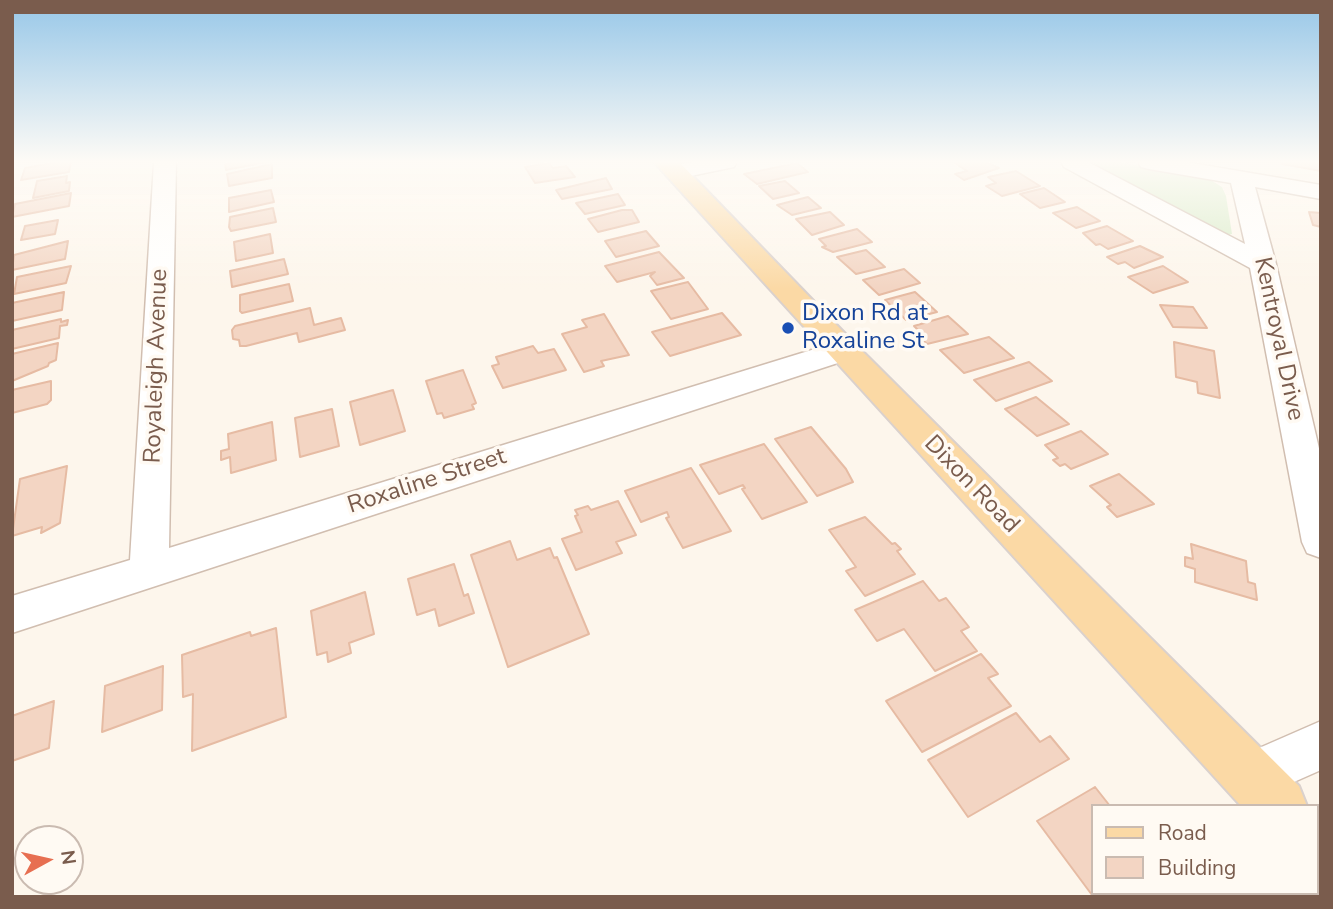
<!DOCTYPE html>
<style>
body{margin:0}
#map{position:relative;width:1333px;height:909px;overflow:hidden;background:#fdf6ec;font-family:"Nunito Sans",sans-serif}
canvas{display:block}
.frame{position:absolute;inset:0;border:14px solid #7a5c4d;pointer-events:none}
.legend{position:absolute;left:1091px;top:804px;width:228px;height:91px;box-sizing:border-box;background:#fffaf3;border:2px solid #cabbb1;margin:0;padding:9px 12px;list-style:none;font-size:21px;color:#7a5c4d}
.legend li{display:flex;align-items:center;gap:14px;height:35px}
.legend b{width:35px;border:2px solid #cabbb1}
.north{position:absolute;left:14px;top:825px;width:70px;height:70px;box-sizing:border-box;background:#fffaf3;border:2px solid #cabbb1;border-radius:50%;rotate:82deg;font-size:19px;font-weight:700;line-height:28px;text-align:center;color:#7a5c4d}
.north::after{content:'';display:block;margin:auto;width:24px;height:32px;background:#e76f51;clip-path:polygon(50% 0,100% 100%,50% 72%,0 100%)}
</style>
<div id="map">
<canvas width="1333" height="909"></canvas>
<div class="frame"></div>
<ul class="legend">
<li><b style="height:9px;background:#fbd9a5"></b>Road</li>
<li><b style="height:19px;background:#f3d5c3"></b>Building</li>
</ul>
<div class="north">N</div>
</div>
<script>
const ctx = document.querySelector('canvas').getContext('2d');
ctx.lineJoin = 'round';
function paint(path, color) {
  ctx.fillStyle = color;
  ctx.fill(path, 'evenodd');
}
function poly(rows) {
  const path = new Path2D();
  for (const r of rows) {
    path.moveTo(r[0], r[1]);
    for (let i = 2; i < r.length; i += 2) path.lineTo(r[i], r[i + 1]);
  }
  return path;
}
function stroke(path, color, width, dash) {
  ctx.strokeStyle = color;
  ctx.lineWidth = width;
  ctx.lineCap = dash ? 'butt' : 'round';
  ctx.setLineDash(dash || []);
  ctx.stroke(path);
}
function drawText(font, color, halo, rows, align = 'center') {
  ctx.font = font + ' "Nunito Sans",sans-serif';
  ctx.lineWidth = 7;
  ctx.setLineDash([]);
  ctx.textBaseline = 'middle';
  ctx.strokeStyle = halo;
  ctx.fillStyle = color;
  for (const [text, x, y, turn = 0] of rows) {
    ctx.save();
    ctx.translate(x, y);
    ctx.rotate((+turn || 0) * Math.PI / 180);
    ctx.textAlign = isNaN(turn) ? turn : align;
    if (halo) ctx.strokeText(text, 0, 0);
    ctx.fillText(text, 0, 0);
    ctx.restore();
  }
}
paint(poly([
 [1091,162,1120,162,1209,179,1222,187,1226,196,1232,234,1225,235]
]), '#d8ecc9');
const building = poly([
 [57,162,71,162,69,172,21,180,25,168,57,162],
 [267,162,226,170,225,164,232,162,267,162],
 [953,162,986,162,999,168,964,180,955,174,967,171,953,162],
 [1282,162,1321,162,1321,171,1282,164,1282,162],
 [549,163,553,168,566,166,575,177,535,183,525,167,549,163],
 [797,163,808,172,757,184,744,174,797,163],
 [272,164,272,178,229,186,227,174,272,164],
 [1016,171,1040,186,1002,196,986,186,996,183,988,177,1016,171],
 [67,176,66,183,70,182,69,191,33,198,37,181,67,176],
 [606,178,612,189,562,199,556,190,606,178],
 [785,181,799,193,773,199,759,186,785,181],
 [1044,188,1065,202,1040,208,1020,194,1044,188],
 [271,190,274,202,229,212,229,198,271,190],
 [71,193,69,206,12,217,15,204,71,193],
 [618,194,625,205,585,214,576,203,618,194],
 [808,197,821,208,792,215,777,205,808,197],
 [1077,207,1100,221,1076,228,1053,213,1077,207],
 [273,208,276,222,231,231,229,227,230,217,273,208],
 [622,210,632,210,639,222,598,232,588,219,622,210],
 [830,212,844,225,812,235,796,219,830,212],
 [1309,212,1321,213,1321,227,1313,225,1309,212],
 [58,220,55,234,21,240,25,226,58,220],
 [1107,226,1133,241,1108,249,1100,244,1096,245,1083,233,1107,226],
 [857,229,872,242,833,252,822,247,826,246,819,239,857,229],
 [646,231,659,246,616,257,605,241,646,231],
 [270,234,273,253,236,261,234,242,270,234],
 [68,241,65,259,12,270,14,255,68,241],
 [1140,246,1163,257,1134,268,1125,262,1118,264,1107,257,1140,246],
 [866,250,885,267,856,274,837,257,866,250],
 [659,252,684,278,657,285,650,276,655,272,617,282,605,266,659,252],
 [284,259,288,274,232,287,230,271,284,259],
 [71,266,66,283,14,294,17,277,71,266],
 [1163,266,1188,282,1153,293,1128,277,1163,266],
 [904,269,920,283,879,295,863,280,904,269],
 [688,282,708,309,671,319,651,291,688,282],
 [289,284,293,301,242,313,240,311,240,295,289,284],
 [64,292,62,310,12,321,12,303,64,292],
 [915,292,937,312,906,320,885,300,915,292],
 [1160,305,1193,307,1207,328,1173,327,1160,305],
 [310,308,314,325,341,318,345,330,299,342,297,333,246,346,240,346,239,340,233,339,232,330,235,326,310,308],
 [722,313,741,335,670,356,652,332,722,313],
 [604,314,629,355,601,361,604,366,584,372,562,334,587,327,582,320,604,314],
 [948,316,968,334,927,344,913,331,918,330,914,326,948,316],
 [61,319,61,322,68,320,67,325,60,326,59,338,12,349,12,330,61,319],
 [989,337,1014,358,964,373,940,350,989,337],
 [1174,342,1214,351,1220,398,1198,393,1197,382,1176,377,1174,342],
 [58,343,56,360,49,363,48,366,12,381,12,354,58,343],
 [533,346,538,353,554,349,566,370,503,388,492,366,499,364,496,357,533,346],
 [1029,362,1052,381,996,401,974,380,1029,362],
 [463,370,476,403,472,405,474,409,444,418,442,413,437,414,426,381,463,370],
 [51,381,51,400,47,404,12,413,12,390,51,381],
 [393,390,405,431,360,445,350,402,393,390],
 [1036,397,1069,424,1037,436,1005,409,1036,397],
 [332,409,339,446,300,457,295,418,332,409],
 [272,422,276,460,231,473,230,457,221,460,221,451,229,449,228,434,272,422],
 [811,427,846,469,853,482,817,496,775,439,811,427],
 [1081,431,1108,454,1071,469,1065,464,1060,466,1053,460,1058,458,1045,445,1081,431],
 [764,444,807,502,762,519,742,489,745,488,743,485,719,494,700,465,764,444],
 [67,466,60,523,41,533,42,527,12,536,20,479,67,466],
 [691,468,731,531,683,548,666,518,669,517,667,512,641,522,625,491,691,468],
 [1119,474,1154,504,1117,517,1107,507,1111,505,1090,486,1119,474],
 [618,501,636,535,616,542,622,553,576,570,562,539,582,532,575,516,578,515,575,510,588,506,591,510,618,501],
 [865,517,892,544,895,543,901,549,897,551,915,574,865,596,846,571,856,567,829,530,865,517],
 [510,541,517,560,550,548,554,558,557,557,589,634,508,667,471,555,510,541],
 [1191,544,1246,561,1248,582,1255,584,1257,600,1195,582,1195,569,1185,566,1185,557,1193,559,1191,544],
 [454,564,464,596,468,594,474,613,439,626,435,609,417,615,408,579,454,564],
 [923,581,939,601,946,598,969,627,961,631,977,651,935,671,904,629,877,641,855,610,923,581],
 [365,592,374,634,349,643,351,653,328,662,327,652,317,655,311,611,365,592],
 [276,628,286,717,192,751,193,694,183,697,182,655,250,632,251,636,276,628],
 [981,654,998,674,988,678,1011,706,922,752,886,701,981,654],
 [163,666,162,710,102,732,105,686,163,666],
 [54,701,49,748,12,761,12,716,54,701],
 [1016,713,1040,742,1050,736,1069,759,968,817,928,760,1016,713],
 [1095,787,1110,806,1093,806,1092,895,1037,821,1095,787]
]);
paint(building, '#f3d5c3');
stroke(building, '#e6bba3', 2);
const minor = poly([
 [154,162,176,162,169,548,831,344,842,341,853,344,857,351,853,358,12,633,12,596,130,560,154,162],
 [693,162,737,162,734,167,676,179,665,172,668,167,693,162],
 [1061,162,1088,162,1245,244,1231,183,1149,169,1141,167,1138,162,1186,162,1321,185,1321,199,1255,187,1276,264,1321,457,1321,558,1307,553,1302,542,1250,268,1064,167,1061,162],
 [1321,721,1321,770,1251,801,1234,793,1226,776,1234,759,1321,721]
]);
const major = poly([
 [654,162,679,162,854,343,1299,786,1307,806,1241,806,654,162],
 [1317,818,1321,820,1321,879,1317,877,1317,818]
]);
stroke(minor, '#d1beb0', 3);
stroke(major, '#dad1cd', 4);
paint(minor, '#fff');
paint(major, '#fbd9a5');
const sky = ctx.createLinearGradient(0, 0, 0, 289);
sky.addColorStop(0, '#97c7e8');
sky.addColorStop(0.56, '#fefbf6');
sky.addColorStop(1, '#fefbf600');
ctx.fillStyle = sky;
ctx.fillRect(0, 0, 1333, 289);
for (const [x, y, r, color] of [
 [788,328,7,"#1a4fb4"]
]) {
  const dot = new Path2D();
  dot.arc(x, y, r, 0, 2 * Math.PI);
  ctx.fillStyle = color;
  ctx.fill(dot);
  stroke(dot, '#fffaf3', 2.5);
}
drawText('24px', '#164399', '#fffaf3', [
 ["Dixon Rd at",802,314],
 ["Roxaline St",802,342]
], 'left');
drawText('24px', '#7a5c4d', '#fffaf3', [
 ["Kentroyal Drive",1278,339,78],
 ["Royaleigh Avenue",157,366,-88],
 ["Roxaline Street",427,482,-18],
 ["Dixon Road",971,485,46]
]);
</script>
